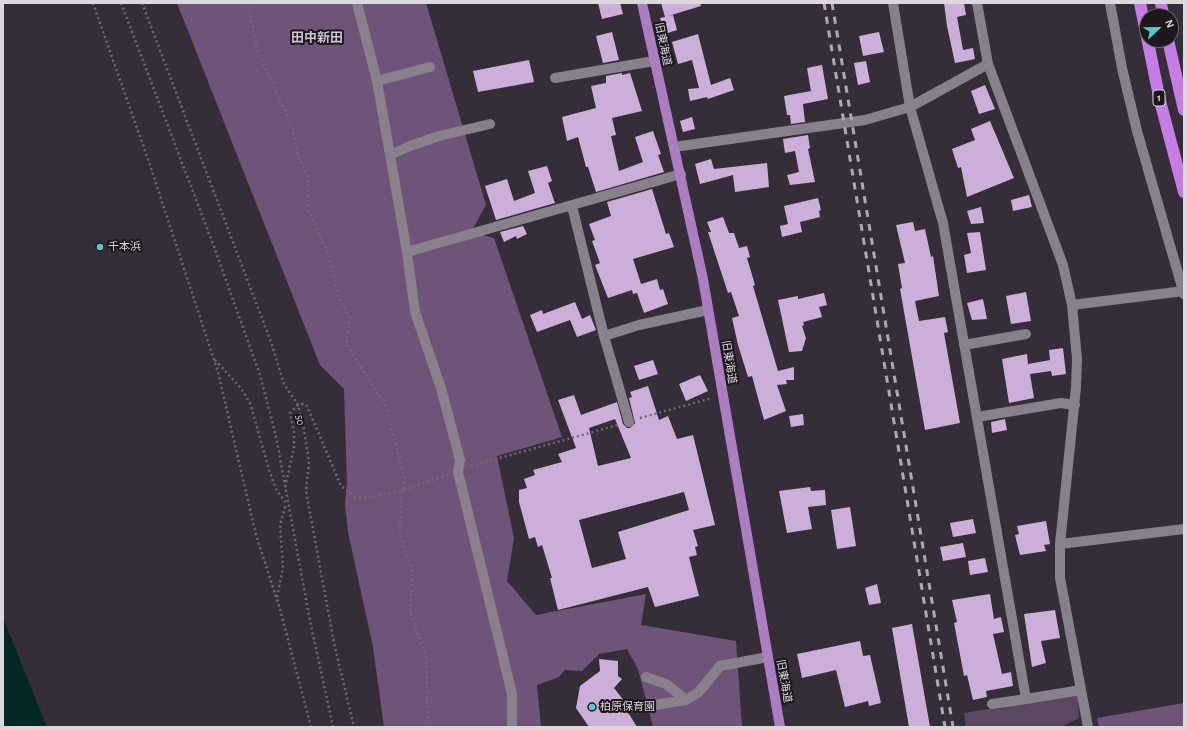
<!DOCTYPE html>
<meta charset="utf-8">
<style>
body{margin:0}
#map{position:relative;width:1187px;height:730px;overflow:hidden;background:#352e38;font-family:"Alegreya Sans",sans-serif}
canvas{display:block}
.frame{position:absolute;inset:0;border:4px solid #dbd7dd;pointer-events:none}
.north{position:absolute;left:1139px;top:8px;width:40px;height:40px;box-sizing:border-box;background:#1b171c;border:1px solid #686469;border-radius:50%;rotate:68deg;font-size:11px;font-weight:700;line-height:16px;text-align:center;color:#dbd7dd}
.north::after{content:'';display:block;margin:auto;width:14px;height:18px;background:#54cdc8;clip-path:polygon(50% 0,100% 100%,50% 72%,0 100%)}
</style>
<div id="map">
<canvas width="1187" height="730"></canvas>
<div class="frame"></div>
<div class="north">N</div>
</div>
<script>
const ctx = document.querySelector('canvas').getContext('2d');
ctx.lineJoin = 'round';
function paint(path, color) {
  ctx.fillStyle = color;
  ctx.fill(path, 'evenodd');
}
function poly(rows) {
  const path = new Path2D();
  for (const r of rows) {
    path.moveTo(r[0], r[1]);
    for (let i = 2; i < r.length; i += 2) path.lineTo(r[i], r[i + 1]);
  }
  return path;
}
function stroke(path, color, width, dash) {
  ctx.strokeStyle = color;
  ctx.lineWidth = width;
  ctx.lineCap = dash ? 'butt' : 'round';
  ctx.setLineDash(dash || []);
  ctx.stroke(path);
}
function drawText(font, color, halo, rows, align = 'center') {
  ctx.font = font + ' "Alegreya Sans","Noto Sans JP",sans-serif';
  ctx.lineWidth = 4;
  ctx.setLineDash([]);
  ctx.textBaseline = 'middle';
  ctx.strokeStyle = halo;
  ctx.fillStyle = color;
  for (const [text, x, y, turn = 0] of rows) {
    ctx.save();
    ctx.translate(x, y);
    ctx.rotate((+turn || 0) * Math.PI / 180);
    ctx.textAlign = isNaN(turn) ? turn : align;
    if (halo) ctx.strokeText(text, 0, 0);
    ctx.fillText(text, 0, 0);
    ctx.restore();
  }
}
paint(poly([
 [1078,694,1079,718,1061,727,966,727,964,713]
]), '#5a4862');
paint(poly([
 [177,3,426,3,486,205,471,232,494,238,562,437,497,456,514,538,507,581,536,615,646,594,641,625,736,641,742,727,653,727,638,669,627,649,599,654,582,671,565,670,559,677,537,685,541,727,384,727,373,647,348,532,345,504,347,483,344,389,320,365],
 [1184,703,1184,727,1099,727,1097,718]
]), '#6e5479');
paint(poly([
 [3,618,47,727,3,727]
]), '#042726');
paint(poly([
 [598,3,620,3,623,14,602,19],
 [661,3,700,3,701,6,665,17],
 [944,3,964,3,966,15,957,17,963,50,973,48,975,59,955,63,947,26],
 [673,15,677,30,665,34,660,18],
 [612,32,619,60,603,63,596,36],
 [879,32,884,52,863,56,859,36],
 [698,34,711,85,730,78,734,90,708,99,707,97,690,101,688,89,699,88,692,60,678,64,672,42],
 [529,60,534,82,478,92,473,71],
 [866,61,870,82,858,85,854,63],
 [822,65,828,99,803,104,805,122,791,124,790,115,787,115,784,96,811,91,807,68],
 [622,73,622,75,630,73,642,111,612,118,616,135,611,136,619,171,643,162,635,137,653,131,661,154,658,155,664,172,596,192,588,167,586,167,578,137,567,141,562,117,596,108,591,86,606,83,606,76],
 [985,85,995,109,979,114,971,91],
 [692,117,695,129,683,132,680,121],
 [990,121,1014,178,967,197,961,167,958,168,952,149,975,140,971,129],
 [808,135,810,148,808,149,815,182,790,185,787,175,799,172,795,151,785,153,783,139],
 [711,159,714,169,767,163,769,187,735,192,733,175,700,184,695,164],
 [547,166,552,181,548,183,555,203,496,220,485,186,507,179,514,201,535,193,528,171],
 [652,189,666,234,669,233,674,247,633,259,641,284,657,279,660,290,663,289,668,304,644,313,637,293,633,294,632,290,608,298,595,265,600,263,592,241,595,240,589,224,611,216,607,202],
 [1029,195,1032,207,1013,211,1011,200],
 [818,198,821,210,819,211,820,217,800,222,802,232,782,237,780,226,788,224,784,206],
 [981,207,984,223,971,224,967,211],
 [723,217,729,233,734,233,739,248,747,246,750,257,747,258,755,285,753,286,778,371,794,367,794,380,786,380,787,384,777,385,786,411,764,420,752,376,748,377,738,345,732,318,739,316,731,292,728,293,708,232,711,232,707,222],
 [913,222,915,231,925,229,931,257,933,256,939,296,915,301,919,321,945,317,948,332,944,333,960,423,925,430,900,289,902,288,898,264,905,263,896,225],
 [523,226,527,234,517,239,516,236,504,242,500,232],
 [980,232,986,270,967,273,964,255,971,253,967,233],
 [1026,292,1031,321,1011,324,1006,296],
 [824,293,827,305,819,307,822,317,803,322,804,325,802,326,806,338,802,351,789,352,778,300,798,296,798,299],
 [983,299,987,319,972,320,967,303],
 [575,302,582,319,590,315,596,330,577,337,570,320,537,332,530,315,542,310,543,314],
 [1063,348,1066,374,1052,376,1051,371,1030,374,1034,398,1009,403,1002,359,1027,354,1028,364,1050,360,1049,350],
 [653,360,658,374,639,380,634,366],
 [700,375,708,391,686,401,679,384],
 [648,386,659,420,668,416,677,439,693,435,715,525,693,530,698,546,695,547,697,555,689,557,699,596,655,607,648,587,558,610,550,578,552,578,542,545,538,547,535,537,529,539,519,502,519,490,527,488,524,479,535,475,533,470,562,462,558,454,576,448,558,400,574,395,581,415,617,402,623,424,627,428,630,428,635,423,629,398,632,397,630,392],
 [615,419,631,458,598,466,589,428],
 [684,492,689,510,618,532,626,559,592,568,579,520],
 [803,414,804,425,791,427,789,416],
 [1005,419,1007,430,992,433,991,422],
 [810,487,811,491,825,490,826,505,808,507,812,529,787,533,779,491],
 [850,507,856,546,837,549,831,510],
 [973,519,976,533,953,537,950,523],
 [1046,521,1050,544,1044,545,1046,551,1020,555,1015,535,1019,534,1017,526],
 [963,543,966,557,943,561,940,547],
 [985,558,988,572,970,575,968,561],
 [877,584,881,603,869,605,865,588],
 [990,594,994,619,1001,617,1004,632,993,634,1002,674,1011,672,1013,686,986,691,987,697,973,700,967,675,964,676,961,660,954,623,957,622,952,600],
 [1055,610,1060,638,1041,641,1046,663,1032,667,1024,614],
 [912,624,930,727,909,727,892,628],
 [860,641,863,656,870,655,881,703,869,706,868,701,845,707,836,670,802,678,797,654],
 [599,659,618,661,618,676,622,679,614,688,625,702,621,709,629,714,637,727,589,727,576,708,580,686,600,671]
]), '#ccafd9');
stroke(poly([
 [93,3,150,165,218,372,256,535,280,609,311,727],
 [121,3,213,244,260,375,276,436,309,616,333,727],
 [142,3,271,342,284,384,298,405,303,424,309,461,306,491,334,643,354,727],
 [244,3,249,9,258,52,293,129,298,156,308,176,308,209,328,253,339,299,350,317,346,342,378,395,384,401,388,415,405,479,401,502,400,535,413,573,410,611,426,656,428,719,431,727],
 [215,360,240,387,250,403,270,473,276,489,286,503],
 [640,418,712,398],
 [471,466,618,425],
 [285,487,294,448,294,432,290,413,298,405,303,404,307,406,341,486,356,497,364,498,404,490,448,475],
 [277,597,283,568,280,525,286,504]
]), '#6f6972', 2.5, [2, 3]);
stroke(poly([
 [357,3,377,81,407,252,415,312,441,388,460,460,458,472,512,694,512,727],
 [893,3,910,107,943,223,1026,699,1081,690],
 [977,3,988,64,1063,265,1072,305,1077,359,1076,387,1060,544,1060,578,1088,727],
 [1110,3,1122,68,1137,131,1184,294],
 [555,78,654,61],
 [377,81,430,67],
 [674,147,865,120,910,107,988,64],
 [390,155,410,146,439,136,490,124],
 [572,206,604,336,629,422],
 [407,252,681,174],
 [1072,305,1184,291],
 [604,336,639,325,708,310],
 [964,345,1026,334],
 [977,417,1061,403,1075,405],
 [1060,544,1184,529],
 [646,677,666,684,686,700],
 [992,704,1026,699],
 [648,706,686,700,699,692,720,666,768,657]
]), '#88808b', 10);
stroke(poly([
 [642,3,703,279,780,727]
]), '#ad7dc1', 10);
stroke(poly([
 [1140,3,1160,101,1184,192],
 [1161,3,1163,16],
 [1168,40,1184,110]
]), '#c67be5', 12);
stroke(poly([
 [824,3,945,727],
 [832,3,953,727]
]), '#aea9b0', 3, [7, 7]);
for (const [x, y, r, color] of [
 [100,247,4,"#54cdc8"],
 [592,707,4,"#54cdc8"]
]) {
  const dot = new Path2D();
  dot.arc(x, y, r, 0, 2 * Math.PI);
  ctx.fillStyle = color;
  ctx.fill(dot);
  stroke(dot, '#1b171c', 1.5);
}
for (const [x, y, w] of [
 [1159,98,12]
]) {
  const box = new Path2D();
  box.roundRect(x - w / 2, y - 8, w, 16, 3);
  ctx.fillStyle = '#1b171c';
  ctx.fill(box);
  stroke(box, '#dbd7dd', 1);
}
drawText('bold 10px', '#dbd7dd', null, [
 ["1",1159,98]
]);
drawText('11px', '#dbd7dd', '#1b171c', [
 ["旧東海道",663,44,78],
 ["旧東海道",729,362,81],
 ["50",300,420,81],
 ["旧東海道",784,681,80]
]);
drawText('11px', '#dbd7dd', '#1b171c', [
 ["千本浜",108,247],
 ["柏原保育園",600,707]
], 'left');
drawText('bold 13px', '#ccc4d0', '#1b171c', [
 ["田中新田",317,38]
]);
</script>
